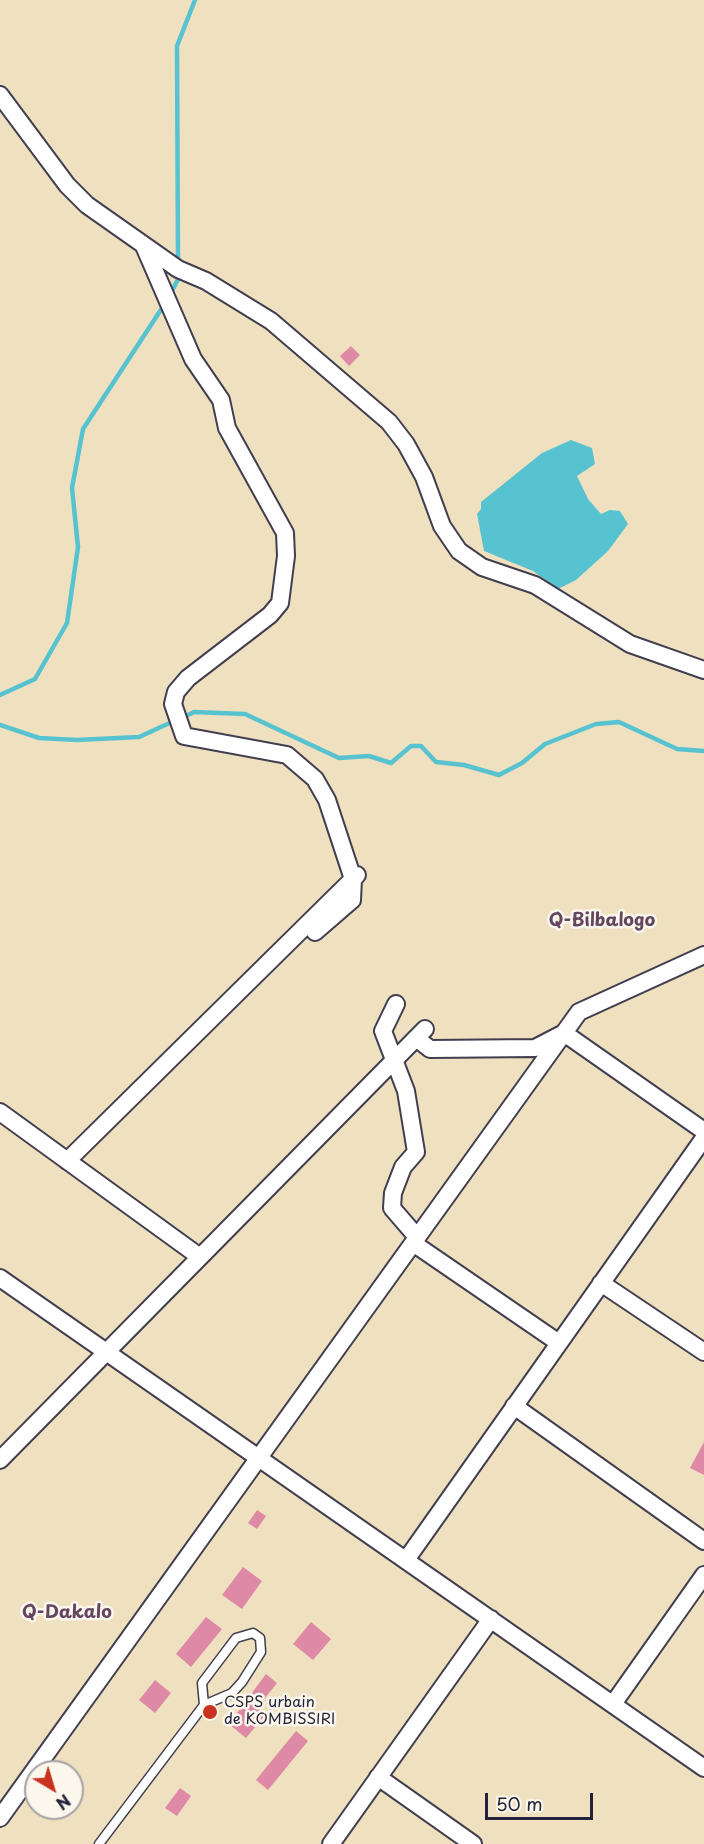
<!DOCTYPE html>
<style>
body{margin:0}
#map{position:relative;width:704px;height:1844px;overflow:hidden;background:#efe0c0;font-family:"Playpen Sans",sans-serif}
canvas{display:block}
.north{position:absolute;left:24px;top:1760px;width:60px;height:60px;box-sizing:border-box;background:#fbf7ec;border:2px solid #a4a2a5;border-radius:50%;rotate:142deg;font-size:16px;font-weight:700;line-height:24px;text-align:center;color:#22223b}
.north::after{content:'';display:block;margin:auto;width:21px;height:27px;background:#c8321e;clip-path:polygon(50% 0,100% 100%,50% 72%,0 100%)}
.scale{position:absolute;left:485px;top:1793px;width:108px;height:27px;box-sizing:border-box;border:3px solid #22223b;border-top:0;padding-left:8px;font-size:18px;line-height:21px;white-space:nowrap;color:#22223b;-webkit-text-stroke:4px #fbf7ec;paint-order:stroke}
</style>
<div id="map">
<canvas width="704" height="1844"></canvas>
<div class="north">N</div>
<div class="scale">50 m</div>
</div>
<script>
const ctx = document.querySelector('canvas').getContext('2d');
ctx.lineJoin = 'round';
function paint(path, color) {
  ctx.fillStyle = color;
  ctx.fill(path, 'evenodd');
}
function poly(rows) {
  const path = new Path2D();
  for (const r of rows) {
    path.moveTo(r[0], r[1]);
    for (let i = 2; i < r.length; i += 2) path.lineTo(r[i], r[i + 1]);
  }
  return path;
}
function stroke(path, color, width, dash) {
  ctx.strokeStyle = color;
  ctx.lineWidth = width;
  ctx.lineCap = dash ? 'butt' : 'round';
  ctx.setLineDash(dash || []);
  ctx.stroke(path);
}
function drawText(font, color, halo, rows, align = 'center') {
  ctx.font = font + ' "Playpen Sans",sans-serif';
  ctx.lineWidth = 5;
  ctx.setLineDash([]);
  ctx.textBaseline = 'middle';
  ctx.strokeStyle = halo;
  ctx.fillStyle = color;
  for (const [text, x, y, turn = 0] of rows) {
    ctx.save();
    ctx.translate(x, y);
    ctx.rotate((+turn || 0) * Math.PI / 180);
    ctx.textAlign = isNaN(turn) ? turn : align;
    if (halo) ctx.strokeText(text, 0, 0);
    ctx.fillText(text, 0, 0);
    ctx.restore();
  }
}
paint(poly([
 [571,440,592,448,595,464,577,476,588,499,601,514,610,510,620,511,628,524,608,551,576,580,558,589,533,571,484,551,477,514,481,509,481,502,542,453]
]), '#57c3d0');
stroke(poly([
 [178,264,177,46,195,0],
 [170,295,178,279,178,272],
 [0,695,35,679,67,623,78,547,72,488,83,429,164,305],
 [182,718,194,712,245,714,339,758,369,756,391,763,411,746,421,746,436,762,464,765,499,775,522,763,545,744,596,724,619,722,677,749,704,751],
 [0,725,39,738,77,740,139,737,174,721]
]), '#57c3d0', 4.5);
paint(poly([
 [351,346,360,355,349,366,340,356],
 [704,1442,704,1475,690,1468],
 [257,1510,266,1516,257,1529,248,1523],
 [243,1567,262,1581,242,1609,222,1595],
 [206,1617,222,1629,191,1667,176,1654],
 [311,1622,331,1639,313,1660,293,1644],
 [266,1674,277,1683,257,1708,265,1715,246,1738,229,1724],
 [155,1680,171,1693,155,1713,139,1700],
 [296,1731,308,1741,268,1790,256,1780],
 [180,1788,191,1796,177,1816,165,1808]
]), '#de89a5');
const lane = poly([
 [99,1844,204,1705,232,1693,242,1682,261,1652,260,1638,253,1633,236,1638,202,1683,204,1705]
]);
const street = poly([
 [0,95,67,185,87,205,178,269,206,281,271,321,389,422,406,444,424,477,442,526,459,551,482,567,535,585,630,644,704,670],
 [144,246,193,359,221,400,227,428,285,533,286,556,280,603,270,615,188,678,176,692,173,704,184,736,287,755,315,779,327,800,353,879,352,900,315,932],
 [396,1004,383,1031,406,1091,416,1152,403,1167,393,1193,392,1208,417,1237],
 [416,1038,430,1049,535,1048,564,1033,704,1131],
 [0,1112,200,1257],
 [67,1161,357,875],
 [413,1243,559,1343],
 [0,1278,704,1768],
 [601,1283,704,1352],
 [514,1406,704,1541],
 [0,1460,425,1029],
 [406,1560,704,1138],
 [613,1704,704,1575],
 [378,1777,473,1844],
 [0,1818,579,1012,704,955],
 [331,1844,491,1619]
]);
stroke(lane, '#413e4f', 11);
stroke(street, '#413e4f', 20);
stroke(lane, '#fff', 8);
stroke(street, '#fff', 16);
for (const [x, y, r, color] of [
 [210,1712,8,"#c8321e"]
]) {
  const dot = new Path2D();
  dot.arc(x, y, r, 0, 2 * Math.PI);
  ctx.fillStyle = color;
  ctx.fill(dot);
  stroke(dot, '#fbf7ec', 2);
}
drawText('15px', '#22223b', '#fbf7ec', [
 ["CSPS urbain",224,1703],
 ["de KOMBISSIRI",224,1720]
], 'left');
drawText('bold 18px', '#644660', '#fbf7ec', [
 ["Q-Bilbalogo",602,921],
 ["Q-Dakalo",67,1613]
]);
</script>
